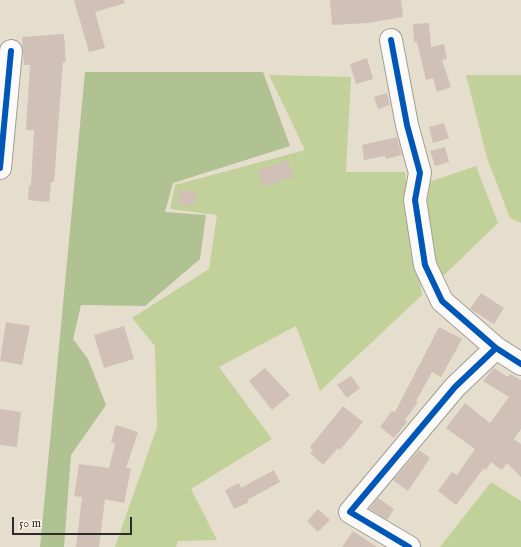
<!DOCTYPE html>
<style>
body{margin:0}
#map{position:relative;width:521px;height:547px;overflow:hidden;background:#e5decd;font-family:"IM FELL English",serif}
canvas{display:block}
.scale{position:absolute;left:12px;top:517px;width:120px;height:18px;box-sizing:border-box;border:2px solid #2b2b2b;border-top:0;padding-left:5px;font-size:12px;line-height:14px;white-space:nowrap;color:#2b2b2b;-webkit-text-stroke:3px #fcf5e5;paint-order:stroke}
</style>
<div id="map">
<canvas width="521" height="547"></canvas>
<div class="scale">50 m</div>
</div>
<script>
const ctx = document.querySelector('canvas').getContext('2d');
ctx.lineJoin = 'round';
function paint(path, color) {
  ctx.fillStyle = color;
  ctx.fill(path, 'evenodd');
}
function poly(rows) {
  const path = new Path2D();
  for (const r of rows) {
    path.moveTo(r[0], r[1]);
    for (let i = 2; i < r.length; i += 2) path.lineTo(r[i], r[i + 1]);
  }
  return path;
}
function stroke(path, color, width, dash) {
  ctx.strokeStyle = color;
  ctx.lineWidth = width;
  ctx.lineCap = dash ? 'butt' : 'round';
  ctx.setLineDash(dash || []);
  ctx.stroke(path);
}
paint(poly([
 [269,75,351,77,346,172,405,172,422,295,320,391,296,326,219,367,272,439,191,489,217,540,178,541,176,547,115,547,157,427,155,346,132,318,209,269,217,215,170,209,175,185,305,150],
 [466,75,521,75,521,223,510,218,487,158],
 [476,166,498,223,437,282,420,185],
 [491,482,521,501,521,547,440,547]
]), '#c2d19a');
paint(poly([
 [85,72,263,72,290,146,173,183,165,212,206,215,200,259,145,306,81,305,73,339,88,359,106,405,71,455,64,547,40,547]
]), '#b0c292');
paint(poly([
 [74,0,124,0,125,3,95,12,105,48,89,52],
 [330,0,401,0,403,17,368,23,332,25],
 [429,23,431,47,444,44,447,59,442,60,451,87,437,92,433,78,426,80,417,42,414,42,413,24],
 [64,34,66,62,63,62,54,182,51,182,49,202,28,200,29,185,31,186,34,130,26,130,30,65,24,65,22,37],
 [367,58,373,79,356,84,350,64],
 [387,93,390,105,378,109,374,97],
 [444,123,449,138,433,143,429,127],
 [397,137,402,155,386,159,385,156,364,160,362,145],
 [445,147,449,162,435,166,430,151],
 [288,160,293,177,263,187,258,170],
 [179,190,196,191,195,205,179,205],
 [481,293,504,308,494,324,470,309],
 [6,322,30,326,22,365,0,361],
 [124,326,134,359,104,368,94,335],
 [439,327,462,339,441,377,432,372,416,401,418,402,405,420,407,422,394,438,380,427,392,411,395,412],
 [265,368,290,395,272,410,249,381],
 [494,368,508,377,510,374,521,380,521,429,514,439,521,444,521,477,507,463,502,470,491,462,486,470,484,468,456,505,438,491,452,472,457,475,475,449,446,428,465,403,490,423,509,397,483,381],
 [351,376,360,388,347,398,337,385],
 [343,406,363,422,340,450,338,448,323,465,310,453,313,450,310,447],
 [0,409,21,412,17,447,0,445],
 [116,425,138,432,126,468,131,469,124,503,105,499,99,547,76,547,82,497,74,496,79,464,109,468,115,444,111,442],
 [419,450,430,458,408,491,393,480],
 [274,470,280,482,247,500,249,502,234,509,225,490,239,483,241,488],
 [378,498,394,509,387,520,369,509],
 [318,509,330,520,318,532,307,521],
 [353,531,377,547,342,547]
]), '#d0c0b6');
const minor = poly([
 [391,40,407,125,420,173,415,200,425,265,442,301,496,348,521,364],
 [0,168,11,51],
 [409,547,350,512,455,387,496,348]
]);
stroke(minor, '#a29e94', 24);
stroke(minor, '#fbfaf8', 22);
stroke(poly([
 [391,40,407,125,420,173,415,200,425,265,442,301,496,348,521,364],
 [0,168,11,51],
 [409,547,350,512,455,387,496,348]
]), '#0057b8', 6);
</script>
